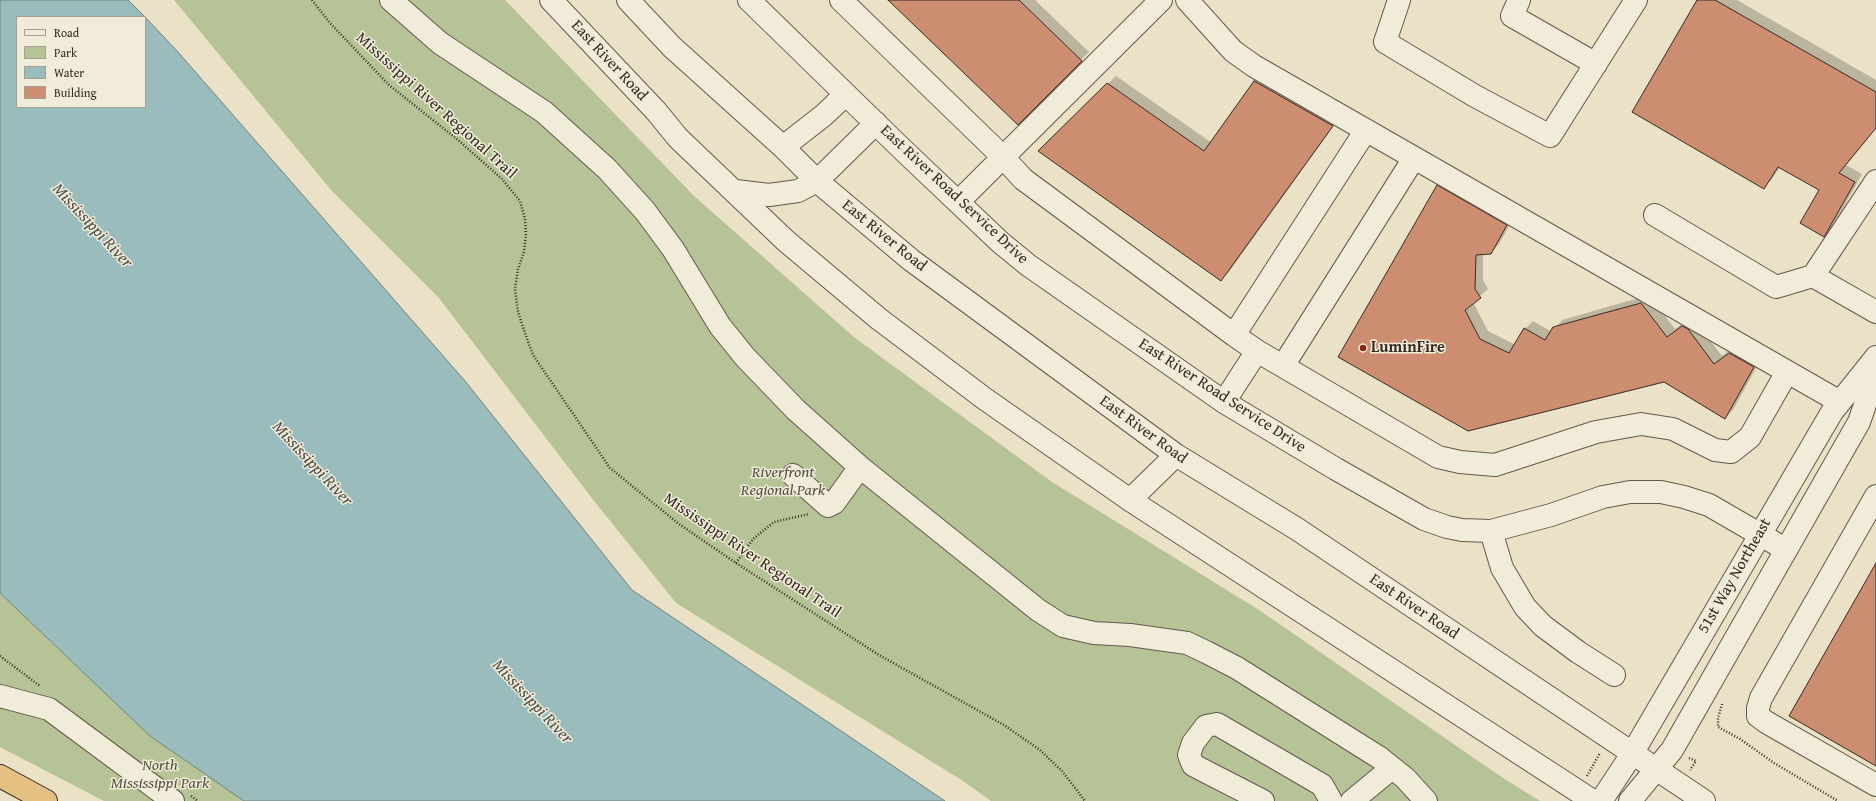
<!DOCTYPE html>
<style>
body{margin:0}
#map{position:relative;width:1876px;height:801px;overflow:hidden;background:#eae1c6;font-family:"Gentium Book Plus",serif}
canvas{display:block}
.legend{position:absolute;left:16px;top:16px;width:130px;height:92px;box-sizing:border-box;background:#f1ecda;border:1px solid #a79f91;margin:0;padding:5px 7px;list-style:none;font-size:12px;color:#372b23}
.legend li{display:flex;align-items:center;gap:8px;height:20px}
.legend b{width:20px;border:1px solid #a79f91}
</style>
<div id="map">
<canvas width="1876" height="801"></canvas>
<ul class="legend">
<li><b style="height:5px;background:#f1ecda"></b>Road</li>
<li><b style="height:11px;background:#b5c396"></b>Park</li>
<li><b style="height:11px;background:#9abcbd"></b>Water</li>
<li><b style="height:11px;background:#cd8d70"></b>Building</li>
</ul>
</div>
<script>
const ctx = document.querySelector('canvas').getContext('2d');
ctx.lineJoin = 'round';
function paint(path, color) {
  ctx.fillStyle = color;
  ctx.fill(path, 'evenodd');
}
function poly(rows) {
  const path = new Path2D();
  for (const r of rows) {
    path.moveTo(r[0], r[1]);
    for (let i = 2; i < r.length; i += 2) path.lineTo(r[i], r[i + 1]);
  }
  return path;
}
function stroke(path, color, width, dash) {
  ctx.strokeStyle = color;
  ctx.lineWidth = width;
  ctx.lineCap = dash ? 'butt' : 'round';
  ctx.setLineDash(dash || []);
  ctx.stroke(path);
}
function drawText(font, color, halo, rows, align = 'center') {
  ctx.font = font + ' "Gentium Book Plus",serif';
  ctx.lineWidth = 3;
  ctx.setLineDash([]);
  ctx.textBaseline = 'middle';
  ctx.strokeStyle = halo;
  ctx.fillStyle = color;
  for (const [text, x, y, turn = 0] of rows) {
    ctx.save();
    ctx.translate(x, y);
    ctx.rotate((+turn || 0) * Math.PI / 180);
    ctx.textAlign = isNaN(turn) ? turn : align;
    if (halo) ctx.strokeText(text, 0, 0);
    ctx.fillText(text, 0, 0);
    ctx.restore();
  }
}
paint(poly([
 [174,0,505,0,694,196,855,338,1052,482,1259,610,1503,778,1540,801,991,801,963,781,676,603,591,497,439,298,332,191],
 [0,593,150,736,244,801,104,801,0,747]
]), '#b5c396');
const water = poly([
 [0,0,128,0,145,17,17,17,17,107,145,107,145,17,178,52,465,381,632,590,945,801,244,801,150,736,0,593,0,0]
]);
paint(water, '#9abcbd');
stroke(water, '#72827f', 1);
paint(poly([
 [889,0,1035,0,1089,52,1018,124],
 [1699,0,1737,0,1876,80,1876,128,1846,165,1862,174,1832,228,1824,236,1820,189,1780,167,1772,179,1764,188],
 [1263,73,1340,117,1229,272,1221,280,1039,151,1116,76,1212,143,1255,81],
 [1445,178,1514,217,1499,244,1491,253,1483,253,1483,280,1488,289,1473,302,1488,331,1516,345,1525,329,1533,321,1552,332,1562,320,1649,295,1675,329,1690,318,1696,322,1722,356,1737,345,1761,359,1733,410,1725,418,1664,381,1468,430,1437,186]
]), '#0003');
const building = poly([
 [888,0,1019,0,1082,61,1018,125,888,0],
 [1697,0,1715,0,1876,92,1876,128,1839,173,1855,182,1824,237,1800,223,1819,190,1778,167,1764,189,1632,112,1697,0],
 [1254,81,1333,126,1221,281,1038,151,1107,83,1204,151,1254,81],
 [1437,185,1507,225,1491,254,1476,255,1475,289,1481,298,1465,310,1480,339,1509,353,1524,328,1545,340,1553,327,1641,303,1667,337,1682,326,1688,329,1714,364,1729,353,1754,367,1725,419,1664,382,1468,431,1338,357,1437,185],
 [1876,563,1876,766,1789,716,1876,563]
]);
paint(building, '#cd8d70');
stroke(building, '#372b23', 1);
const minor = poly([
 [391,0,440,43,544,112,607,169,645,211,673,249,720,326,745,357,796,410,860,467,1038,610,1063,626,1094,633,1130,635,1187,643,1206,652,1237,668,1380,758,1405,778,1426,801],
 [551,0,656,111,678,138,786,241,879,319,985,399,1130,500,1593,801],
 [628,0,672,47,783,147,817,181,911,260,1176,455,1297,529,1704,801],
 [749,0,902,149,1000,242,1028,265,1224,402,1336,469,1424,519,1447,527,1462,530,1491,531,1551,515,1603,497,1630,492,1661,492,1684,497,1709,505,1785,549],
 [841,0,1004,158,1023,179,1234,335],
 [1187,0,1233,51,1254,66,1840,402],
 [1399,0,1385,42,1475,96,1550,136,1636,0],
 [1519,0,1512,16,1596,64],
 [783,147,824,115,845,95],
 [1876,181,1813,276,1876,312],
 [736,191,769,195,798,191,817,181,876,123],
 [958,202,1161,0],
 [1655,215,1776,287,1813,276],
 [1257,351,1438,457,1460,462,1495,465,1596,432,1641,424,1673,429,1715,450,1731,452,1750,437,1787,372],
 [1283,366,1414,158],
 [1224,402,1257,351,1234,335,1366,130],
 [793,475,828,506,834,503,860,467],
 [1876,496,1761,698,1758,708,1758,716,1766,722,1876,785],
 [1130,500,1176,455],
 [1491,531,1502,568,1525,607,1543,626,1578,652,1614,675],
 [0,696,49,709,173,801],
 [1263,801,1193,765,1189,755,1193,743,1206,726,1217,724,1322,785,1331,801],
 [1352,801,1392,768],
 [1601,801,1632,754,1832,412,1876,357],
 [1630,801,1672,750,1859,422,1876,373]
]);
const highway = poly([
 [0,776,46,801]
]);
stroke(minor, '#64584c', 24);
stroke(highway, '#372b23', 24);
stroke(poly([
 [312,0,330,23,389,85,458,140,502,179,520,201,525,219,526,234,524,252,518,269,515,289,518,312,526,336,533,355,610,468,679,524,736,563,879,655,1004,725,1040,750,1062,771,1085,801],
 [736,563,753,539,774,522,809,514],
 [0,656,40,686],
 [1722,704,1718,718,1718,727,1740,739,1774,763,1838,801],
 [1689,758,1696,761,1690,770],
 [1587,776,1600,753],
 [191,796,198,801]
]), '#372b23', 2.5, [1, 2]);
stroke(minor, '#f1ecda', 22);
stroke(highway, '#e5c083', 22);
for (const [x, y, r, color] of [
 [1363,348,4,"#8f2418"]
]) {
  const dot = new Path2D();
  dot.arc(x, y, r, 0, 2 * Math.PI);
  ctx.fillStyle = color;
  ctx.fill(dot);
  stroke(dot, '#f1ecda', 1.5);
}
drawText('16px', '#372b23', '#f1ecda', [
 ["East River Road",609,61,47],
 ["Mississippi River Regional Trail",436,106,42],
 ["East River Road Service Drive",954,195,43],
 ["East River Road",884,236,39],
 ["East River Road Service Drive",1222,396,33],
 ["East River Road",1143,430,36],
 ["Mississippi River Regional Trail",752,556,34],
 ["51st Way Northeast",1735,576,-60],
 ["East River Road",1414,607,34]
]);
drawText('bold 16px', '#372b23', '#f1ecda', [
 ["LuminFire",1371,348]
], 'left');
drawText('italic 16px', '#565140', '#f1ecda', [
 ["Riverfront",783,473],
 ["Regional Park",783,491],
 ["North",160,766],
 ["Mississippi Park",160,784]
]);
drawText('italic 17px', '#504f4a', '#f1ecda', [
 ["Mississippi River",92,226,47],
 ["Mississippi River",312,464,47],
 ["Mississippi River",532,702,47]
]);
</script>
